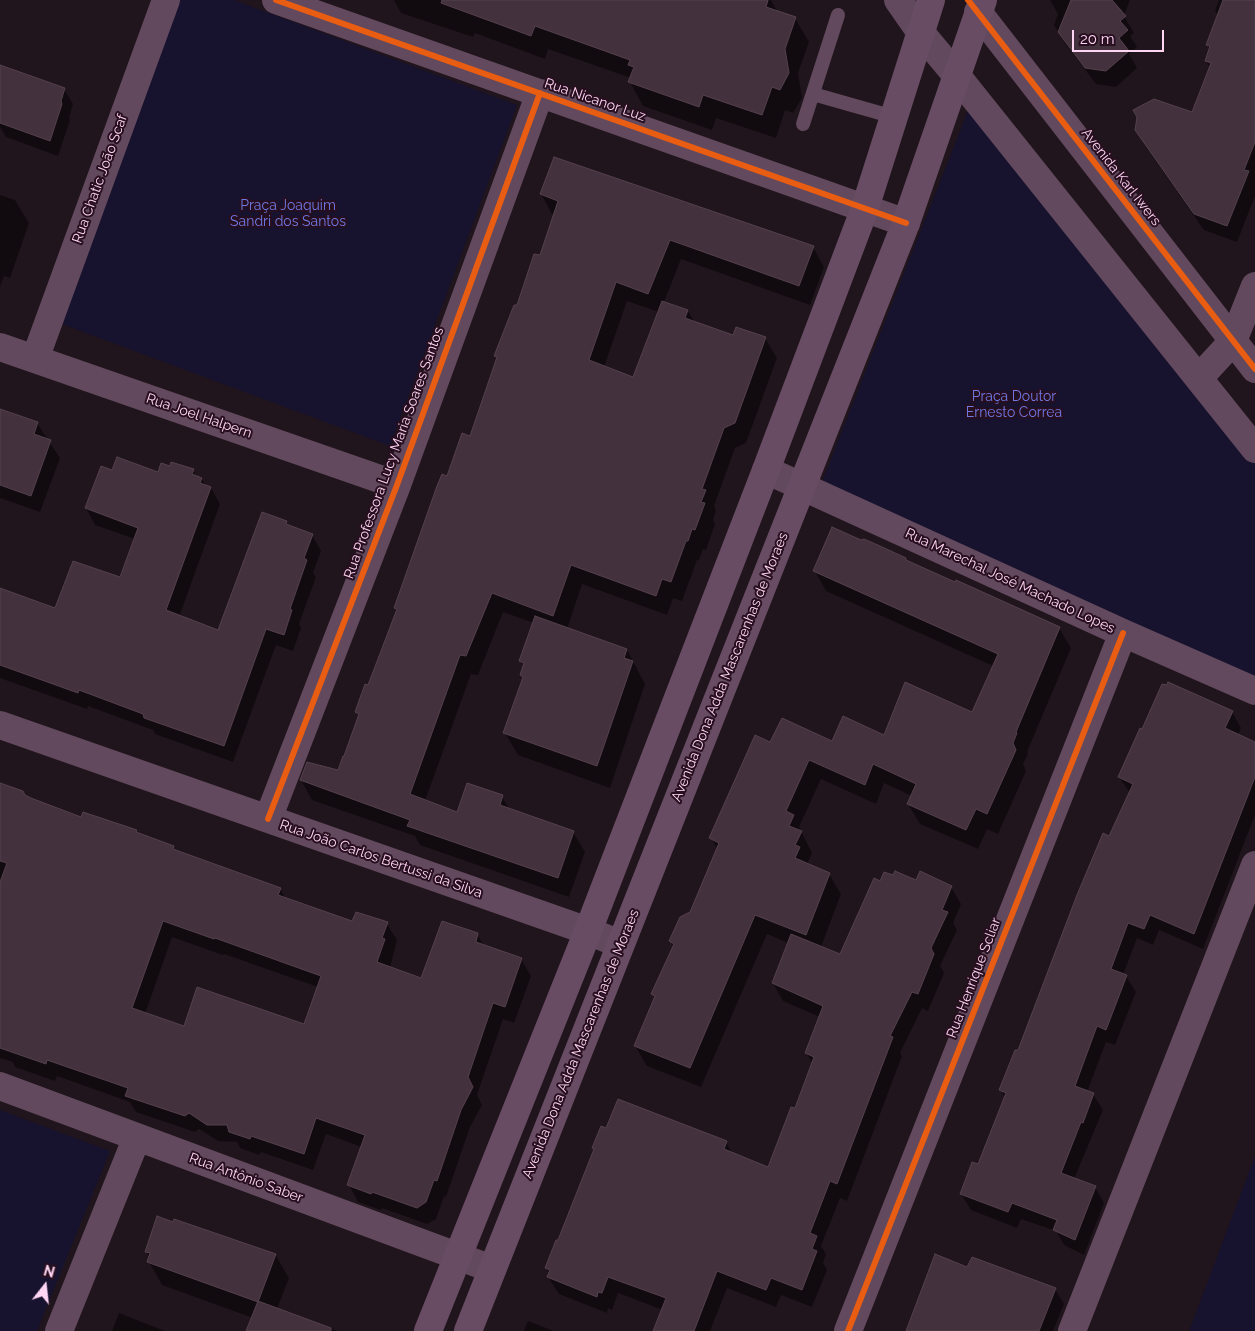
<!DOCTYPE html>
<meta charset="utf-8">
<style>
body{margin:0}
#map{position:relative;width:1255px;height:1331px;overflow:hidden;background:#21151d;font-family:Raleway,sans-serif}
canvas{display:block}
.north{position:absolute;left:20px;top:1261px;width:50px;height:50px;-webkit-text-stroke:4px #270f1f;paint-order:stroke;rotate:16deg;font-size:14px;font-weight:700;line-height:20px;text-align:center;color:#ffd5f4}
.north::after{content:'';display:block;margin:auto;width:18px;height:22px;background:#ffd5f4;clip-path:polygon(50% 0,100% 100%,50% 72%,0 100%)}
.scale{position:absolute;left:1072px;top:30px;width:92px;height:22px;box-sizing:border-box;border:2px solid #ffd5f4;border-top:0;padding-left:6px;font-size:15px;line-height:18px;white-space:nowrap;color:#ffd5f4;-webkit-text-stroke:4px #270f1f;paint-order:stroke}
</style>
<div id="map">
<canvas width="1255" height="1331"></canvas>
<div class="north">N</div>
<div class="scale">20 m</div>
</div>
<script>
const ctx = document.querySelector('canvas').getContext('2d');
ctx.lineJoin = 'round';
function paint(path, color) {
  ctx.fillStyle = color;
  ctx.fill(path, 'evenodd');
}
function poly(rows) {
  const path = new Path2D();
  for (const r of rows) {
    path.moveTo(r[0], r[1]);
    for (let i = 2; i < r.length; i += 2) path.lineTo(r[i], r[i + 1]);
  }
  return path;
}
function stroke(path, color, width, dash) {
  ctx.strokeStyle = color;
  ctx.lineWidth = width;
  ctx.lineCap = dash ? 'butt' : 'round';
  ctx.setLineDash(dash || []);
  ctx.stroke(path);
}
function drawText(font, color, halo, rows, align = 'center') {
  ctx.font = font + ' Raleway,sans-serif';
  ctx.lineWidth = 4;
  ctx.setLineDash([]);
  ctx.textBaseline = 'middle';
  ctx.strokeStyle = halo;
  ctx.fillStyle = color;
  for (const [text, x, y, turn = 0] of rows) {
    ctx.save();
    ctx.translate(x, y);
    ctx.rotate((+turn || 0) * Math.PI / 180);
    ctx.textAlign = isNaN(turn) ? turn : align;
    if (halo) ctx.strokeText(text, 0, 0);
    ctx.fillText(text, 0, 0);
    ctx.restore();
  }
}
paint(poly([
 [179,0,234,0,517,105,390,446,59,323],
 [969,108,1255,463,1255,685,822,482],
 [0,1110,110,1151,37,1331,0,1331],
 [1255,1156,1255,1331,1189,1331]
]), '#17122e');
paint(poly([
 [394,0,771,0,778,12,795,18,809,42,798,73,802,98,793,113,785,110,776,138,716,118,712,130,643,106,630,82,631,78,548,49,545,59,475,33,473,37,401,13],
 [1050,0,1130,0,1124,16,1134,33,1130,36,1137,47,1129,54,1137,68,1116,87,1096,84,1064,42,1054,25,1058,14],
 [1219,0,1255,0,1255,196,1237,242,1204,230,1146,147,1136,130,1193,114,1210,68,1206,61,1210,50,1207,44,1218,16,1215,11],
 [64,89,73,104,69,118,70,120,58,156,6,137,0,127,0,113],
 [541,194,813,247,824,267,810,305,681,259,664,302,688,311,695,323,734,337,765,338,777,358,746,443,735,448,714,506,716,511,713,520,715,524,706,550,703,549,699,560,697,560,682,601,673,598,667,615,582,584,567,629,627,650,645,684,610,788,518,755,505,733,524,679,521,675,524,667,521,661,534,623,503,612,478,675,471,674,425,801,458,813,502,797,510,810,573,832,585,852,569,897,420,845,415,836,312,800,301,780,338,772,359,717,357,712,369,687,398,612,395,608,448,478,471,438,498,360,495,356,541,257,555,215,552,214],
 [627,301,659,312,634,379,604,367],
 [0,195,15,200,29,223,10,278,4,276,0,287],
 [0,410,37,423,60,458,40,512,0,498],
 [193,470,197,477,202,479,206,486,211,488,220,504,179,617,219,631,286,522,289,526,312,535,321,551,313,573,316,577,299,624,301,628,293,651,276,645,233,762,155,734,153,730,88,706,87,709,0,678,0,589,56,610,120,579,135,539,95,525,86,508,113,472,159,473],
 [906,559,907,562,1059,628,1071,648,1027,752,1028,754,1023,764,1026,771,998,834,987,829,978,849,920,824,908,804,912,796,884,783,876,804,821,779,799,827,812,853,808,862,810,866,829,874,841,894,821,947,841,956,880,883,916,882,951,887,961,904,953,923,957,930,940,966,944,973,928,1011,922,1008,900,1053,902,1056,847,1201,840,1198,821,1246,826,1254,823,1263,827,1270,812,1307,781,1295,776,1307,727,1288,710,1331,654,1331,663,1310,618,1293,612,1310,608,1308,607,1313,559,1294,548,1277,550,1274,546,1268,559,1242,595,1150,593,1148,726,1142,733,1155,768,1169,795,1110,813,1064,806,1053,820,1017,783,1001,773,983,788,943,767,934,701,1087,647,1066,635,1046,655,999,653,994,674,947,670,941,691,913,718,850,711,837,771,744,833,743,885,736,972,713,993,666,826,591,815,571],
 [1232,712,1241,728,1238,735,1255,743,1255,815,1203,949,1159,930,1153,945,1137,938,1123,975,1126,976,1136,992,1115,1045,1106,1042,1087,1092,1093,1094,1103,1110,1074,1179,1095,1187,1104,1203,1084,1255,1064,1245,1056,1231,1021,1219,1017,1228,971,1210,961,1194,979,1166,1005,1098,1001,1090,1130,793,1119,777],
 [0,785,25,797,82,819,136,831,138,834,173,847,175,851,280,889,286,899,353,923,387,924,397,940,390,968,422,980,477,934,484,946,521,959,531,976,514,1023,503,1019,477,1095,482,1105,470,1127,446,1197,444,1196,436,1219,427,1224,382,1208,381,1210,358,1202,349,1185,362,1147,326,1134,313,1170,261,1152,259,1155,240,1148,237,1142,218,1141,199,1129,195,1132,136,1112,130,1102,57,1076,55,1081,15,1067,13,1062,0,1058],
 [172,937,223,955,224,954,318,987,305,1026,185,1027,145,1014],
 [175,1221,276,1256,289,1278,277,1309,338,1331,248,1331,253,1318,162,1285,149,1262,150,1258,146,1252],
 [968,1269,1055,1289,1064,1304,1053,1331,907,1331],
 [119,1313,165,1331,112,1331],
 [528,1321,554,1331,524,1331]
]), '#0007');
const building = poly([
 [442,0,768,0,766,7,796,17,785,49,789,73,780,90,772,87,762,115,703,95,699,107,628,82,634,67,628,65,630,60,535,26,531,36,441,3,442,0],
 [1071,0,1112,0,1126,16,1120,21,1128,30,1119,38,1129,51,1106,71,1085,68,1058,32,1071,0],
 [1223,0,1255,0,1255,142,1244,170,1249,171,1227,226,1194,214,1135,130,1137,117,1133,110,1154,99,1192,112,1211,63,1205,61,1210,46,1206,45,1223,0],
 [0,65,65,88,61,101,62,104,50,141,0,123,0,65],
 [554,157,814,246,799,286,670,240,648,294,616,282,589,360,633,377,662,301,688,310,685,318,733,335,736,327,766,337,735,423,724,428,702,489,706,490,701,502,705,503,695,530,692,529,688,541,686,541,671,582,662,579,656,596,571,565,553,616,492,593,466,656,460,655,410,794,457,812,467,783,503,795,500,805,574,831,558,878,407,826,410,820,300,780,307,762,338,770,343,756,344,756,359,714,355,712,365,684,368,685,397,609,394,608,437,486,442,474,447,476,462,433,470,436,497,357,494,356,514,305,517,305,534,254,540,255,558,201,540,194,554,157],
 [0,409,38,422,34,434,51,440,31,496,0,485,0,409],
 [117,457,158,472,161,463,170,466,171,462,194,469,192,474,202,478,200,483,211,487,166,610,218,630,262,512,287,521,286,524,313,534,304,558,307,560,290,609,292,610,284,635,266,629,224,746,144,718,143,714,79,690,78,693,0,665,0,588,55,608,73,561,120,577,138,528,85,508,101,466,112,470,117,457],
 [832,527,861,540,864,539,880,546,906,558,906,560,955,582,956,580,1060,627,1016,732,1017,733,1013,743,1016,750,987,814,976,809,966,830,907,804,916,784,873,764,865,785,809,760,786,811,794,815,789,826,802,831,795,845,800,847,795,858,830,873,806,935,755,915,690,1068,634,1046,655,996,651,994,674,944,669,941,680,917,690,912,719,843,709,838,755,735,770,742,782,718,832,741,843,716,884,735,905,682,972,712,998,654,813,571,832,527],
 [535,616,627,649,624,658,633,661,597,766,503,733,523,677,520,675,524,663,519,661,535,616],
 [1168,682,1233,711,1225,728,1255,742,1255,777,1194,934,1150,915,1144,929,1128,923,1111,969,1127,975,1106,1030,1097,1026,1075,1086,1094,1093,1083,1123,1081,1122,1061,1173,1096,1186,1075,1240,1053,1230,1057,1220,1012,1203,1008,1212,960,1194,972,1162,978,1164,1006,1093,999,1090,1015,1050,1018,1050,1077,895,1103,833,1109,836,1133,784,1118,777,1140,728,1142,729,1162,684,1167,685,1168,682],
 [0,783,23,791,25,795,31,798,81,817,83,812,137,830,136,832,174,846,173,849,281,888,278,895,352,921,356,912,388,922,382,938,385,939,377,962,421,978,442,921,478,933,476,942,522,958,505,1007,493,1003,468,1077,473,1087,461,1110,437,1181,434,1180,426,1202,417,1208,372,1192,371,1194,347,1185,365,1135,316,1118,304,1154,251,1136,250,1139,229,1132,227,1125,207,1125,189,1113,185,1116,125,1096,128,1088,47,1060,46,1064,0,1048,0,882,7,863,0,861,0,783],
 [163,921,214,939,215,938,321,976,304,1024,197,987,184,1026,132,1008,163,921],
 [895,871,916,880,920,871,952,886,942,910,948,912,931,948,934,954,918,994,912,992,890,1036,893,1037,837,1184,830,1181,810,1233,817,1236,812,1249,817,1251,802,1290,771,1278,766,1290,717,1271,694,1331,653,1331,666,1298,608,1277,602,1293,598,1292,597,1297,547,1277,550,1270,545,1268,556,1240,558,1240,594,1149,592,1148,601,1126,606,1128,618,1099,727,1141,724,1149,768,1167,791,1107,795,1108,814,1057,805,1053,823,1006,772,983,791,934,840,954,874,878,880,881,884,872,893,875,895,871],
 [157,1216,173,1222,174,1219,276,1254,258,1302,147,1262,150,1253,145,1252,157,1216],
 [935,1254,967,1267,972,1257,1056,1288,1039,1331,906,1331,935,1254],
 [258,1301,331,1328,331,1331,246,1331,258,1301]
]);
paint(building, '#43323d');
stroke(building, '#55404e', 1);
stroke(poly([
 [813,94,894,117],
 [803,124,838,15]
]), '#62495d', 14);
stroke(poly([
 [276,0,906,223],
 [978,12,1255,369],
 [957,76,1255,449],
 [0,347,397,485],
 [35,359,166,0],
 [1199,378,1233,341,1255,286],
 [766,470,1123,633,1255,691],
 [0,725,588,931,620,944],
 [268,819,397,485,540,93],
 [0,1086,492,1269],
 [59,1331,137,1137],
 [848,1331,1123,633],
 [1072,1331,1255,865]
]), '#62495d', 28);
stroke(poly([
 [898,0,921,33,957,76]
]), '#62495d', 28);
stroke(poly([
 [428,1331,588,931,766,470,865,208,931,0],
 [468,1331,906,223,983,0]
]), '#684c63', 28);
stroke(poly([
 [276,0,906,223],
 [968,0,1255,369],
 [268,819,397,485,540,93],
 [848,1331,1123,633]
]), '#e95d12', 6);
drawText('14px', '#ffd5f4', '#270f1f', [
 ["Rua Nicanor Luz",595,100,19],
 ["Avenida Karl Iwers",1121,177,52],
 ["Rua Chatic João Scaf",100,179,-70],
 ["Rua Joel Halpern",199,416,19],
 ["Rua Professora Lucy Maria Soares Santos",394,453,-70],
 ["Rua Marechal José Machado Lopes",1010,581,25],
 ["Avenida Dona Adda Mascarenhas de Moraes",730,667,-68],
 ["Rua João Carlos Bertussi da Silva",381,859,19],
 ["Rua Henrique Scliar",974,978,-69],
 ["Avenida Dona Adda Mascarenhas de Moraes",581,1044,-68],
 ["Rua Antônio Saber",246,1178,20]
]);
drawText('14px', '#6d79e5', '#270f1f', [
 ["Praça Joaquim",288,206],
 ["Sandri dos Santos",288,222],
 ["Praça Doutor",1014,397],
 ["Ernesto Correa",1014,413]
]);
</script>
